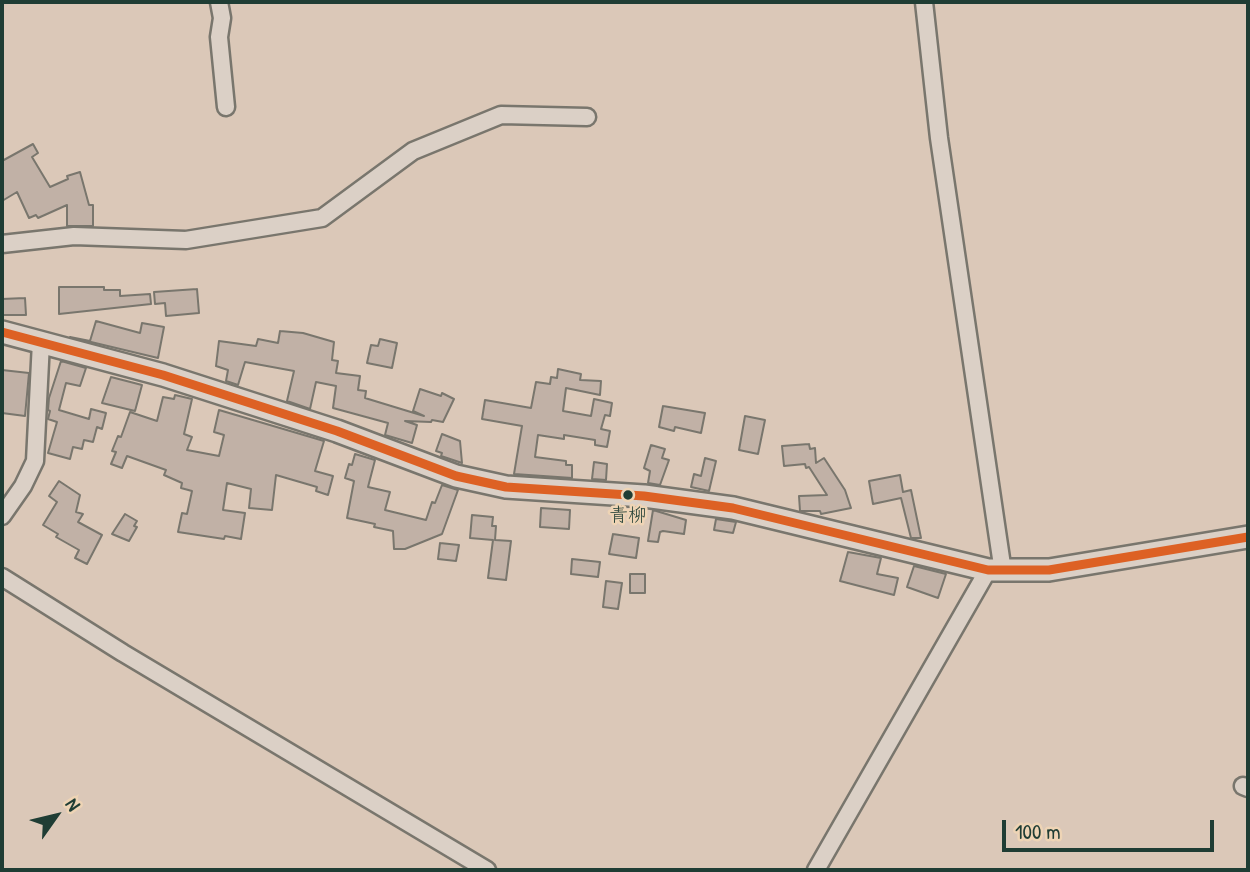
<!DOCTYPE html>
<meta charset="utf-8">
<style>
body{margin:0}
#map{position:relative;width:1250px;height:872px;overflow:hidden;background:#dbc8b8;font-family:"Patrick Hand",sans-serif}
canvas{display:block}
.frame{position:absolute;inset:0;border:4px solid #1f3d34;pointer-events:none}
.north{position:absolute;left:21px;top:781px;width:70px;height:70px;-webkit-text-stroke:5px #eed4b5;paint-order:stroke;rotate:56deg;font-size:19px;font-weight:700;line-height:28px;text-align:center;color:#1f3d34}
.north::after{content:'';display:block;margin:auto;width:24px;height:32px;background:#1f3d34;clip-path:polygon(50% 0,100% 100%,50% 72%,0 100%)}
.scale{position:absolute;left:1002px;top:820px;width:212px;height:32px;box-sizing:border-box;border:4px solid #1f3d34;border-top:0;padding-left:9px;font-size:21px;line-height:24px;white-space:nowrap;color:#1f3d34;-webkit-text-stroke:5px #eed4b5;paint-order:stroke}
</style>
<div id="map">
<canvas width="1250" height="872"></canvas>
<div class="frame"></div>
<div class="north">N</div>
<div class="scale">100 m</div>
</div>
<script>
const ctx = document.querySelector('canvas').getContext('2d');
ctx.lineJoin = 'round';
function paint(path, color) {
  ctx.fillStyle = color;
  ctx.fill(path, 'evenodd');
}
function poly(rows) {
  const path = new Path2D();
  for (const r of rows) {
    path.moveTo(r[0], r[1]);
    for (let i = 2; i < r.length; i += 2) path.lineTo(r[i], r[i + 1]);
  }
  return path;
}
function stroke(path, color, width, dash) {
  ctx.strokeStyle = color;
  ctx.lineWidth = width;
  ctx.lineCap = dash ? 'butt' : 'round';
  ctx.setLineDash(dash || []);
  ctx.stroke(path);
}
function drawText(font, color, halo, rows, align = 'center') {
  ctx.font = font + ' "Patrick Hand","Klee One",sans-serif';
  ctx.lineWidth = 5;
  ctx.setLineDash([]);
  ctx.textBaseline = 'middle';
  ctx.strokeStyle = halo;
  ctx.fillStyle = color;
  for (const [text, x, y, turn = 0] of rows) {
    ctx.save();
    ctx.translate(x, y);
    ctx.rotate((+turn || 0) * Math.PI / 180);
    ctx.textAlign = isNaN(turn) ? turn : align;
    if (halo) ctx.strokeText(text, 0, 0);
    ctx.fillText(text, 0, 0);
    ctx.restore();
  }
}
const building = poly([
 [33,144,38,153,32,157,50,187,68,179,67,176,80,172,89,205,93,205,93,226,67,226,67,205,38,218,36,215,29,218,17,192,2,201,2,161,33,144],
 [59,287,104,287,104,290,120,290,120,296,150,294,151,304,59,314,59,287],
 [197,289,199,313,166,316,165,303,155,304,154,292,197,289],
 [25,298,26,315,2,315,2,299,25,298],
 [96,321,140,333,142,323,164,327,158,358,70,337,90,341,96,321],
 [280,331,303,333,334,342,332,360,338,361,336,373,360,376,358,390,366,391,365,398,424,416,413,411,420,389,441,396,442,393,454,399,443,422,432,420,431,422,405,421,417,425,412,443,385,435,388,423,333,408,336,386,316,382,310,409,287,401,294,371,245,362,238,385,226,381,228,370,216,366,219,341,256,346,258,339,278,343,280,331],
 [380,339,397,343,392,368,367,363,371,345,378,346,380,339],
 [61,361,86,368,80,386,66,383,59,410,89,419,91,409,106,413,102,429,97,427,93,442,84,440,82,449,73,447,70,459,48,453,57,422,48,419,50,411,48,410,49,398,61,361],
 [558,369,581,374,580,380,601,381,600,395,566,388,563,411,591,416,594,399,612,403,610,416,605,415,601,429,610,431,607,447,595,445,595,440,564,435,564,439,538,435,535,457,566,461,566,465,572,465,572,478,514,474,522,426,482,419,485,400,531,408,536,382,550,384,551,377,557,378,558,369],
 [2,370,29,373,25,416,2,413,2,370],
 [111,377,142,385,135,411,102,403,111,377],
 [175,395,192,399,184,434,192,437,187,450,219,456,224,435,214,432,219,410,324,441,315,471,333,476,328,495,316,491,317,487,276,475,272,510,249,508,251,489,227,483,223,510,245,513,241,539,225,536,224,539,178,532,182,513,187,514,192,491,181,488,182,483,164,475,166,470,127,456,122,468,111,464,116,452,112,451,118,436,121,437,130,412,157,421,163,397,174,399,175,395],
 [663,406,705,413,701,433,675,427,674,431,659,427,663,406],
 [745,416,765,420,758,454,739,450,745,416],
 [442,434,460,441,462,463,441,456,442,453,436,451,442,434],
 [809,444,810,449,815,448,816,463,824,458,845,490,851,508,821,514,820,511,800,511,799,496,827,495,809,467,806,468,805,464,784,466,782,446,809,444],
 [651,445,665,449,662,458,669,460,660,485,648,483,650,471,644,468,651,445],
 [355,454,375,460,368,487,390,492,385,510,426,520,432,502,435,503,442,485,458,490,442,534,405,549,394,549,393,531,374,527,375,524,347,518,354,481,345,478,349,464,352,465,355,454],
 [705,458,716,461,709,491,691,487,694,474,701,476,705,458],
 [594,462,607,464,606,480,592,479,594,462],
 [900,475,903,492,911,490,921,538,911,538,901,498,873,504,869,481,900,475],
 [59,481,80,495,76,512,83,514,78,522,102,535,87,564,75,558,79,550,56,537,58,534,43,525,57,502,49,496,59,481],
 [541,508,570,510,569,529,540,527,541,508],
 [653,510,686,520,684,534,663,531,660,532,658,542,648,541,653,510],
 [125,514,137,521,134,526,137,527,129,541,112,534,125,514],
 [472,515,493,517,492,526,496,526,495,540,511,541,506,580,488,578,493,540,470,538,472,515],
 [716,519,736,522,733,533,714,530,716,519],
 [613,534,639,538,636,558,609,554,613,534],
 [440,543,459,545,456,561,438,559,440,543],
 [848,552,881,558,877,574,898,578,894,595,840,581,848,552],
 [572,559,600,562,598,577,571,574,572,559],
 [914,566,946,574,938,598,907,587,914,566],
 [630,574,645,574,645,593,630,593,630,574],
 [606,581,622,583,618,609,603,607,606,581]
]);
paint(building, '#c1b1a6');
stroke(building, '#79766d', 2);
const minor = poly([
 [219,2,222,18,219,37,226,107],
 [924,2,939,138,1003,572],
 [2,244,74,236,186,240,322,218,413,151,501,115,587,117],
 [2,516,23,486,35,461,41,342],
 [2,577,123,653,487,870],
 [1243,786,1248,788],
 [816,870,988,570]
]);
const secondary = poly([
 [2,332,163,375,337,431,456,476,506,487,644,496,733,508,988,570,1049,570,1248,537]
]);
stroke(minor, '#79766d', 21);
stroke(secondary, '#79766d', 26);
stroke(minor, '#dbd0c6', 16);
stroke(secondary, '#dbd0c6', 21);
stroke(poly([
 [2,332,163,375,337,431,456,476,506,487,644,496,733,508,988,570,1049,570,1248,537]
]), '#dd6124', 9);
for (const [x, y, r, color] of [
 [628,495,6,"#1f3d34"]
]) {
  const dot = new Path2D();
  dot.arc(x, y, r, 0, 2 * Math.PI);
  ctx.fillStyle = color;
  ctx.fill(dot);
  stroke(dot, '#eed4b5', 2.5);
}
drawText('19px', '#1f3d34', '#eed4b5', [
 ["青柳",628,516]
]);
</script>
